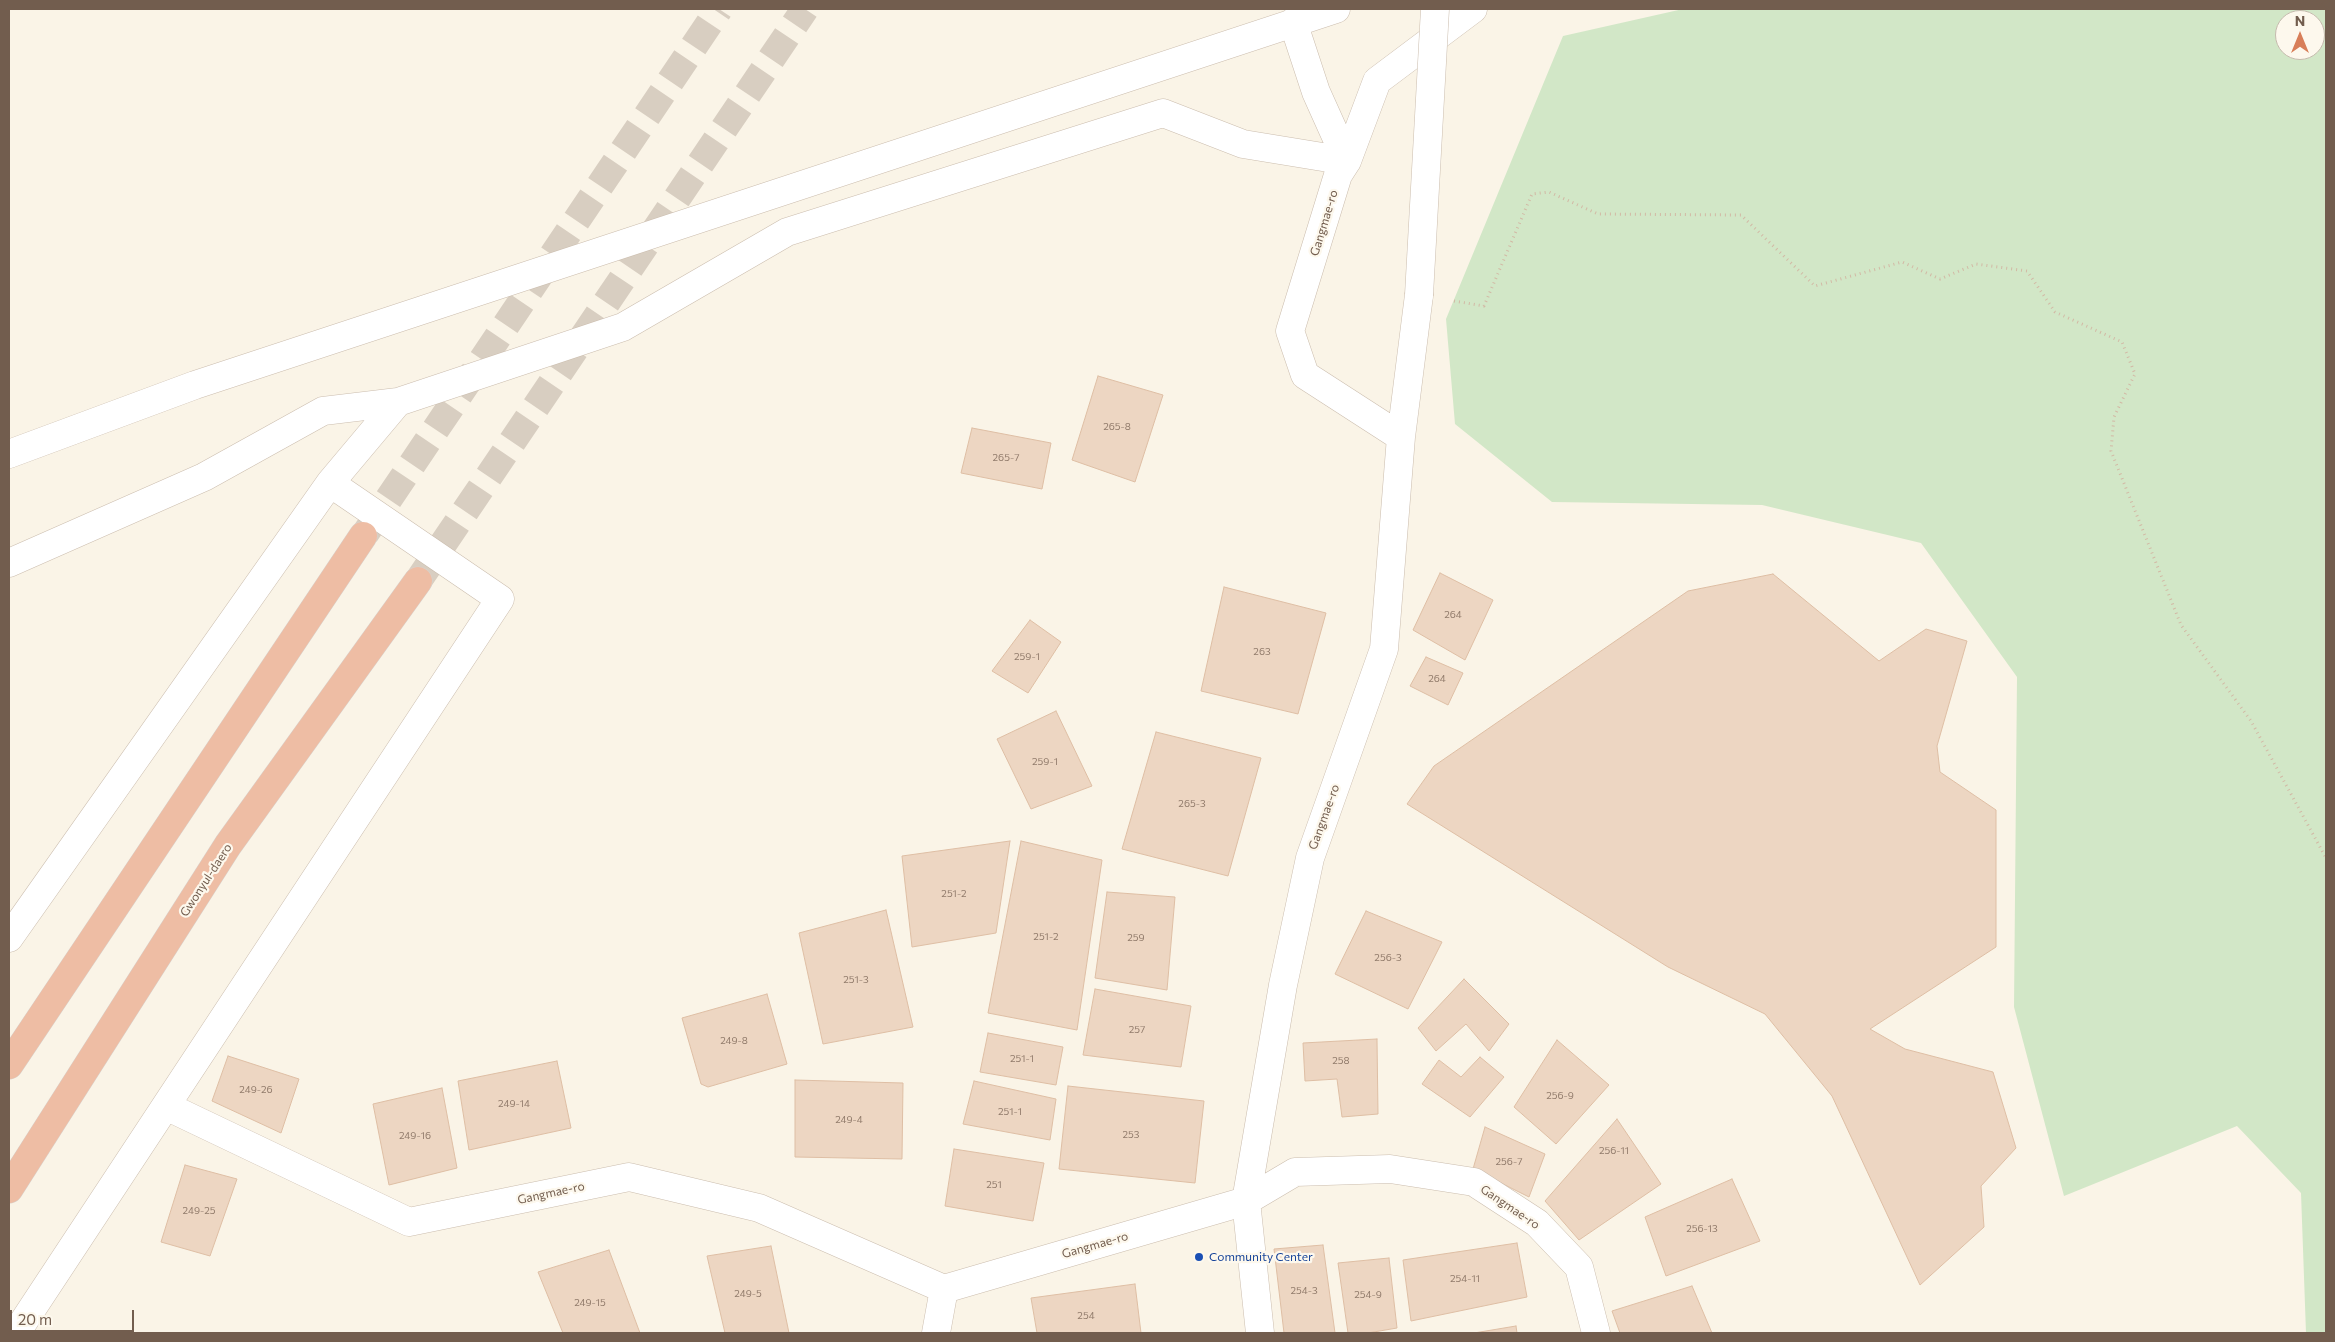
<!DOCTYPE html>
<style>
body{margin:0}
#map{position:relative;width:2335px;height:1342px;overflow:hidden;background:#faf4e7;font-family:Commissioner,sans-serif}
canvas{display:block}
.frame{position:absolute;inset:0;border:10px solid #725d4e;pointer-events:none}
.north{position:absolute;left:2275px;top:10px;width:50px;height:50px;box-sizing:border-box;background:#fdf8ed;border:1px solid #c5baad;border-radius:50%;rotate:0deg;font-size:14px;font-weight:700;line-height:20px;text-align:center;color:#725d4e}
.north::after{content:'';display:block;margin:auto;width:18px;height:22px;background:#d87e58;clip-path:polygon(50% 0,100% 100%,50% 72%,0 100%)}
.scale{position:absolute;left:10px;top:1310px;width:124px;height:22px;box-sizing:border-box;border:2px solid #725d4e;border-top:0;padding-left:6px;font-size:15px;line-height:18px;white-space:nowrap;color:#725d4e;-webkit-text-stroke:4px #fdf8ed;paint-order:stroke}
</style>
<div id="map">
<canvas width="2335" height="1342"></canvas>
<div class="frame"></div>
<div class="north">N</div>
<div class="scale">20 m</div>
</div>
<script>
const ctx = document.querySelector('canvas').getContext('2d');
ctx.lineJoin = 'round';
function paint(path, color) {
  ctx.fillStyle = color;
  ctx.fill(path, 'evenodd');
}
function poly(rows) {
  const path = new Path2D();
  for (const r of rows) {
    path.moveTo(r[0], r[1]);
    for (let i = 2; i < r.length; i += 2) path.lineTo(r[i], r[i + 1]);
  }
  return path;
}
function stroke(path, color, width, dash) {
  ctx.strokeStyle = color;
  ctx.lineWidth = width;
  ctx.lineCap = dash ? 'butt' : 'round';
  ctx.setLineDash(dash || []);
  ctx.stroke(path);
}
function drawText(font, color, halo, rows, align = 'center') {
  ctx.font = font + ' Commissioner,sans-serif';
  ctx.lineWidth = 4.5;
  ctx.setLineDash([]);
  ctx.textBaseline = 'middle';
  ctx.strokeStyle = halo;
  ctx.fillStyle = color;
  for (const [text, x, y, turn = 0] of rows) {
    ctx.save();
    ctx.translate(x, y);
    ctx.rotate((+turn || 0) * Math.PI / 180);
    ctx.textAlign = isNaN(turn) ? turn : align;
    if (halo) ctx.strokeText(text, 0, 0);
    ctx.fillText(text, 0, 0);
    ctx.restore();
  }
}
paint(poly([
 [1683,9,2326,9,2326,1333,2306,1333,2301,1193,2237,1126,2064,1196,2014,1007,2017,677,1921,543,1762,505,1552,502,1455,424,1446,319,1563,36],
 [2285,20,2315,20,2315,50,2285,50]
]), '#d2e7c7');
const building = poly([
 [1098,376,1163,395,1135,482,1072,460,1098,376],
 [972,428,1051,443,1042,489,961,473,972,428],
 [1440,573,1493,600,1465,660,1413,630,1440,573],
 [1773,574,1879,661,1926,629,1967,641,1937,746,1940,772,1996,810,1996,947,1870,1029,1905,1049,1993,1072,2016,1148,1981,1186,1984,1227,1920,1285,1832,1096,1765,1014,1668,967,1407,804,1434,766,1688,591,1773,574],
 [1224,587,1326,613,1298,714,1201,691,1224,587],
 [1030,620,1061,642,1028,693,992,671,1030,620],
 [1426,657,1463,673,1448,705,1410,686,1426,657],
 [1056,711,1092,786,1031,809,997,739,1056,711],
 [1156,732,1261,758,1228,876,1122,849,1156,732],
 [1010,841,996,933,912,947,902,856,1010,841],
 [1021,841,1102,860,1077,1030,988,1013,1021,841],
 [1107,892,1175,897,1167,990,1095,978,1107,892],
 [886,910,913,1027,823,1044,799,933,886,910],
 [1366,911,1442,942,1408,1009,1335,974,1366,911],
 [1464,979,1509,1024,1489,1051,1466,1024,1436,1051,1418,1028,1464,979],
 [1095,989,1191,1006,1181,1067,1083,1055,1095,989],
 [767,994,787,1064,708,1087,701,1084,682,1018,767,994],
 [988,1033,1063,1047,1056,1085,980,1072,988,1033],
 [1377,1039,1378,1114,1342,1117,1337,1079,1305,1081,1303,1043,1377,1039],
 [1557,1040,1609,1085,1556,1144,1514,1107,1557,1040],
 [228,1056,299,1079,281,1133,212,1101,228,1056],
 [1480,1057,1504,1077,1470,1117,1422,1084,1439,1060,1461,1077,1480,1057],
 [557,1061,571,1128,469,1150,458,1081,557,1061],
 [795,1080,903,1083,902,1159,795,1157,795,1080],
 [974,1081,1056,1099,1050,1140,963,1124,974,1081],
 [1068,1086,1204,1101,1195,1183,1059,1169,1068,1086],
 [442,1088,457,1168,389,1185,373,1104,442,1088],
 [1617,1119,1661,1184,1579,1240,1545,1201,1617,1119],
 [1485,1127,1545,1154,1529,1197,1473,1169,1485,1127],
 [954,1149,1044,1163,1033,1221,945,1206,954,1149],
 [185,1165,237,1179,210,1256,161,1242,185,1165],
 [1732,1179,1760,1241,1666,1276,1645,1217,1732,1179],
 [1517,1243,1527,1297,1411,1321,1403,1260,1517,1243],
 [1323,1245,1335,1333,1284,1333,1274,1249,1323,1245],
 [771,1246,789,1333,725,1333,707,1256,771,1246],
 [609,1250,640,1333,563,1333,538,1272,609,1250],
 [1389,1258,1397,1328,1368,1333,1348,1333,1338,1263,1389,1258],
 [1135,1284,1141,1333,1037,1333,1031,1298,1135,1284],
 [1692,1286,1712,1333,1620,1333,1612,1311,1692,1286],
 [1516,1326,1517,1333,1474,1333,1516,1326]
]);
paint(building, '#edd6c2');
stroke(building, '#debea4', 1);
stroke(poly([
 [365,534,719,9],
 [418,581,805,9]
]), '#d8cec1', 28, [28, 14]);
const minor = poly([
 [1293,22,1316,92,1347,161],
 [1401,437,1305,375,1290,331,1338,175,1347,161,1377,81,1473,9],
 [9,454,195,385,1336,9],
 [330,483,398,402],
 [9,563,204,477,323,411,398,402,623,327,787,232,1163,113,1243,144,1347,161],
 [9,938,330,483,500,599,16,1333],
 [166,1106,409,1222,629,1177,759,1208,944,1289],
 [936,1333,944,1289,1246,1201,1283,985,1310,858,1384,649,1401,437,1419,295],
 [1260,1333,1246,1201,1295,1172,1390,1169,1474,1182,1537,1223,1579,1267,1596,1333]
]);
const highway = poly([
 [9,1065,363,536],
 [9,1189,228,845,418,581]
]);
stroke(minor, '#cbbdae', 29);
stroke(highway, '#d8d2cd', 29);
stroke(poly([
 [1454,301,1484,306,1532,194,1549,192,1598,214,1741,215,1815,286,1902,262,1940,279,1976,264,2027,271,2055,312,2122,342,2135,374,2114,417,2111,451,2181,625,2251,721,2326,858]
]), '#d2b9a5', 3, [1, 4]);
stroke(minor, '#fff', 28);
stroke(highway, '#eebda4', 28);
const minorBridge = poly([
 [1419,295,1435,9]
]);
stroke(minorBridge, '#cbbdae', 29, []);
stroke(minorBridge, '#fff', 28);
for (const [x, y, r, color] of [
 [1199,1257,5,"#1a4fb4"]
]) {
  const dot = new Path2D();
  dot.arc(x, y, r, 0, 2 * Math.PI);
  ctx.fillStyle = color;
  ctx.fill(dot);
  stroke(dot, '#fdf8ed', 2);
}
drawText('10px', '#917b6b', null, [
 ["265-8",1117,427],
 ["265-7",1006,458],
 ["264",1453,615],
 ["263",1262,652],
 ["259-1",1027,657],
 ["264",1437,679],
 ["259-1",1045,762],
 ["265-3",1192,804],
 ["251-2",954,894],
 ["251-2",1046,937],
 ["259",1136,938],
 ["256-3",1388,958],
 ["251-3",856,980],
 ["257",1137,1030],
 ["249-8",734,1041],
 ["251-1",1022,1059],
 ["258",1341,1061],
 ["249-26",256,1090],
 ["256-9",1560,1096],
 ["249-14",514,1104],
 ["251-1",1010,1112],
 ["249-4",849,1120],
 ["253",1131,1135],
 ["249-16",415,1136],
 ["256-11",1614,1151],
 ["256-7",1509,1162],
 ["251",994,1185],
 ["249-25",199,1211],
 ["256-13",1702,1229],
 ["254-11",1465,1279],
 ["254-3",1304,1291],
 ["249-5",748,1294],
 ["254-9",1368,1295],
 ["249-15",590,1303],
 ["254",1086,1316]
]);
drawText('12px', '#725d4e', '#fdf8ed', [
 ["Gangmae-ro",1324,223,-73],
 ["Gangmae-ro",1324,817,-70],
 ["Gwonyul-daero",206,880,-57],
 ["Gangmae-ro",551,1193,-12],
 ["Gangmae-ro",1510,1207,34],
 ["Gangmae-ro",1095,1245,-16]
]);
drawText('12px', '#164399', '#fdf8ed', [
 ["Community Center",1209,1257]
], 'left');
</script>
